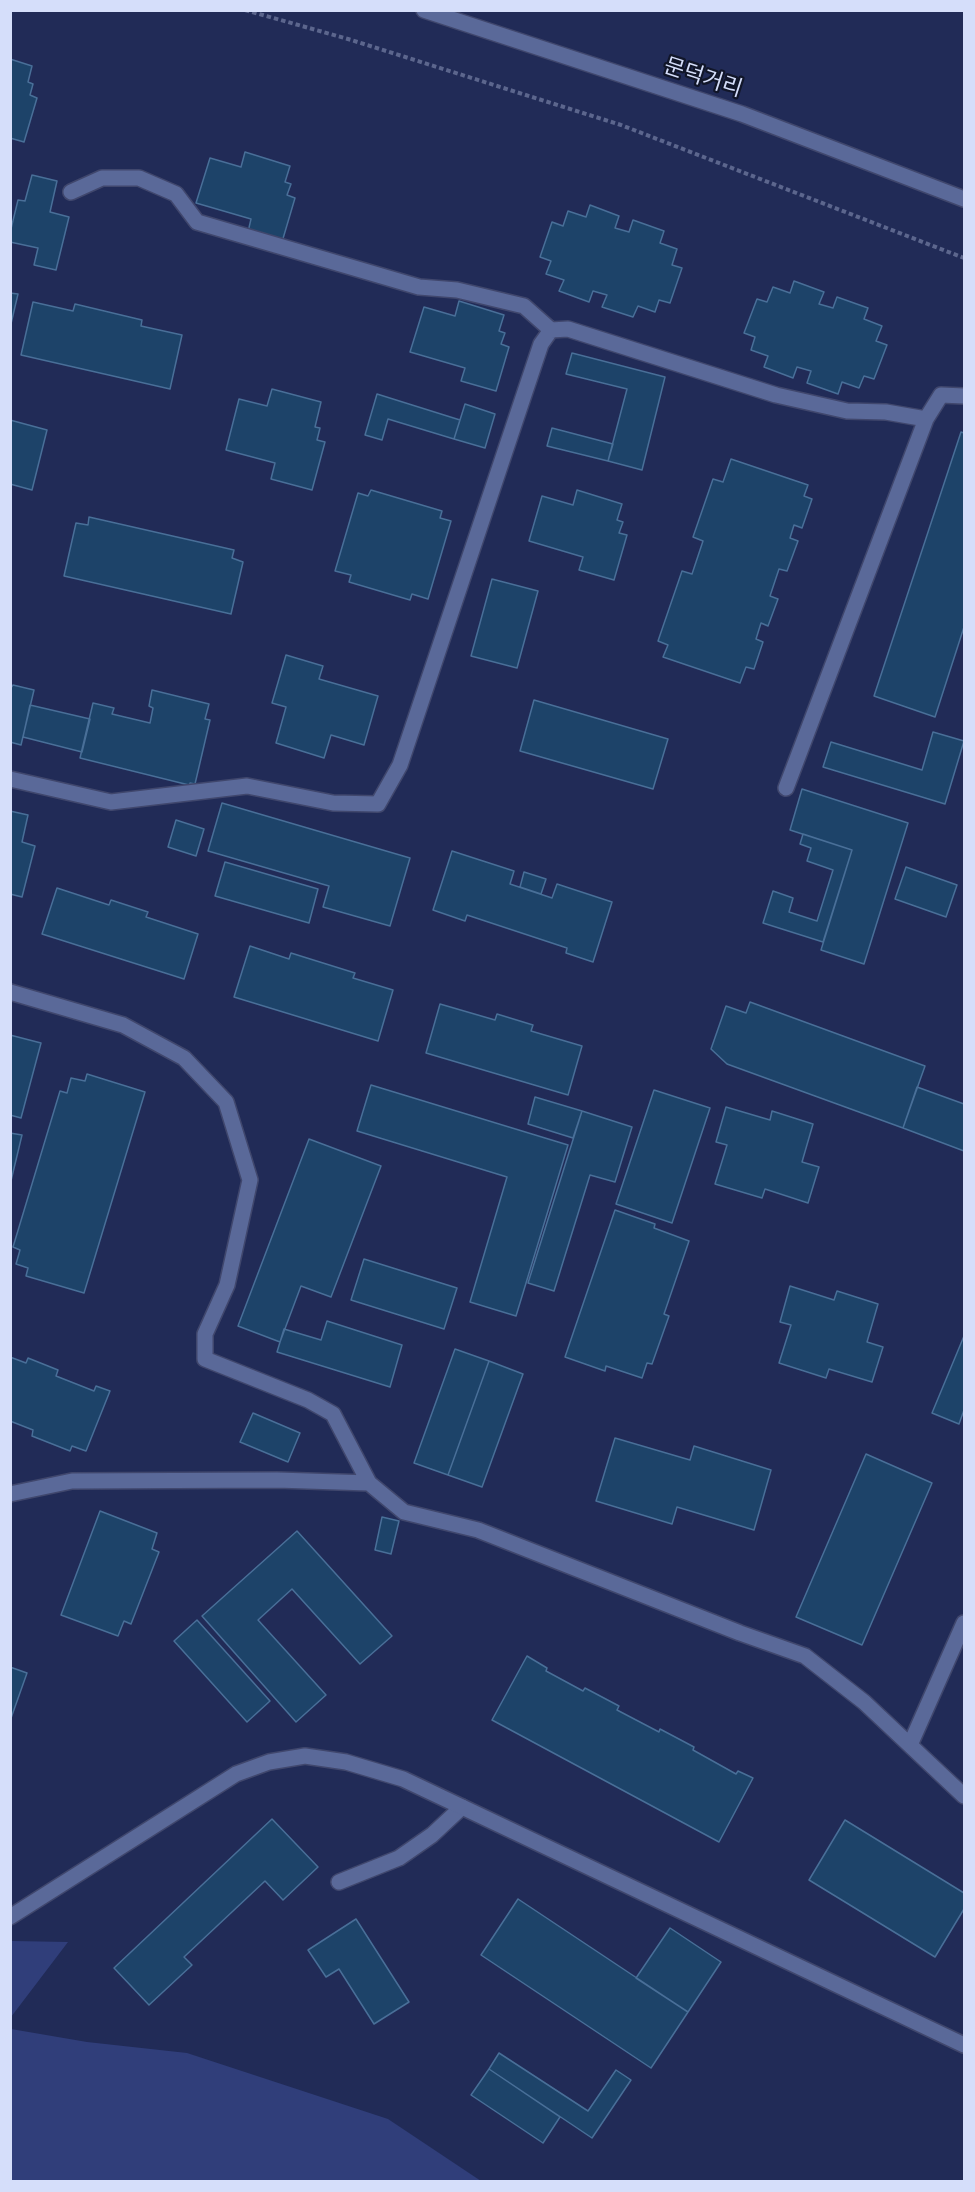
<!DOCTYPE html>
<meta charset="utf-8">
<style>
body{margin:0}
#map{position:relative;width:975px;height:2192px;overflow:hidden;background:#212b57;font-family:"Zilla Slab",serif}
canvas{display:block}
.frame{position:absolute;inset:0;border:12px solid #d5defa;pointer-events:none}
</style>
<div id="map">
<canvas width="975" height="2192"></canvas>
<div class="frame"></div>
</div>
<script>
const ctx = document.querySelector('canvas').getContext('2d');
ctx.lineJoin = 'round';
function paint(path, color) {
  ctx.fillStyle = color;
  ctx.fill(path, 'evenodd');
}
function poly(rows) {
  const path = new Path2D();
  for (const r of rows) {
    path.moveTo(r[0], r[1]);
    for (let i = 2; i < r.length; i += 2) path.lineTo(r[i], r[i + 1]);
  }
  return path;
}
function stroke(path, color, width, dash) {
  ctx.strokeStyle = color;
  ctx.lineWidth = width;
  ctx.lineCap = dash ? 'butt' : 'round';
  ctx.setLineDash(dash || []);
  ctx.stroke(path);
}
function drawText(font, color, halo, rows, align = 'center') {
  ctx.font = font + ' "Zilla Slab","Noto Sans KR",serif';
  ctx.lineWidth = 4.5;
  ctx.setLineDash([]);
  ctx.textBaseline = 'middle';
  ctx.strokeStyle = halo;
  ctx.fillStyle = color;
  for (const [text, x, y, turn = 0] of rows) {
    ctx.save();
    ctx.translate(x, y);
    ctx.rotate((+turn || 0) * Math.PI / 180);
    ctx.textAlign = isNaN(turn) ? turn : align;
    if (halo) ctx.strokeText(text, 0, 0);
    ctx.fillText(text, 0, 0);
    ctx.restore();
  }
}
paint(poly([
 [12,1941,68,1942,11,2017,10,1942],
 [11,2029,87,2042,187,2053,388,2119,481,2181,11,2181]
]), '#303e7a');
const building = poly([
 [10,59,32,66,28,82,33,84,30,95,37,98,24,142,10,138,10,59],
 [245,152,290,166,285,182,291,184,287,195,295,198,282,242,248,232,251,219,196,203,210,158,241,167,245,152],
 [32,175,57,181,50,212,69,217,56,270,34,265,38,248,10,242,10,233,18,200,25,201,32,175],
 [590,205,619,216,615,228,629,232,633,220,664,231,660,243,677,249,672,265,682,268,670,303,659,300,655,312,638,306,633,317,602,307,607,295,593,291,589,302,559,291,564,280,546,274,551,261,540,257,552,222,563,226,568,211,586,217,590,205],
 [794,281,824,292,819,304,833,308,837,297,868,308,864,319,882,326,876,341,887,345,874,379,864,376,859,388,842,382,838,394,807,383,811,371,797,367,793,378,764,367,768,356,751,350,755,337,744,333,757,299,767,302,773,287,790,293,794,281],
 [10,293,18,294,10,328,10,293],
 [459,301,504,315,499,331,505,333,501,344,509,347,496,391,461,381,465,368,410,352,424,307,455,316,459,301],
 [33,302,73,311,75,304,142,320,141,326,182,335,170,389,21,355,33,302],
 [572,353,665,377,642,470,608,461,627,389,566,374,572,353],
 [272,389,321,402,315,427,320,428,317,440,325,442,312,490,271,479,275,463,226,450,239,399,267,406,272,389],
 [377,394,460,420,454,439,388,419,382,440,365,435,377,394],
 [465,404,495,414,485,448,454,439,465,404],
 [10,420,47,430,32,490,10,484,10,420],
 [552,428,613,444,608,461,547,446,552,428],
 [961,432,964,433,964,627,935,717,874,696,961,432],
 [731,459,808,485,804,496,812,499,802,528,794,525,790,538,798,541,787,571,779,569,770,596,778,599,768,626,761,623,756,639,763,642,754,669,746,667,740,683,663,657,668,645,658,641,682,571,692,574,703,541,693,537,713,479,723,482,731,459],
 [371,490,442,511,440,518,451,521,428,599,412,594,410,600,349,582,351,575,335,571,358,493,368,496,371,490],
 [577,490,622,504,617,520,623,522,619,533,627,535,614,580,579,570,583,557,529,541,542,496,573,505,577,490],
 [89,517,234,550,232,558,243,562,231,614,64,576,76,523,88,525,89,517],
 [492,579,538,591,517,668,471,656,492,579],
 [286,655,323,666,319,679,378,696,364,745,331,735,324,758,276,743,286,707,272,703,286,655],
 [13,685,34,690,21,745,10,742,10,689,13,685],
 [152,690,209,704,205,719,210,720,195,784,190,783,189,785,80,758,93,703,114,708,112,714,150,723,153,708,149,706,152,690],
 [534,700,668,739,653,789,520,751,534,700],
 [30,705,90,719,82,752,23,737,30,705],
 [933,732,964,741,945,804,823,767,831,742,922,770,933,732],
 [802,789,908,823,864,964,821,950,852,850,790,830,802,789],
 [222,803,410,858,390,926,323,907,329,886,208,851,222,803],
 [10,811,28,815,22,842,35,846,22,897,10,894,10,811],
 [176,820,204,829,196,856,168,847,176,820],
 [803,834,852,850,823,942,763,923,773,891,793,898,789,912,817,921,833,870,807,861,811,848,800,844,803,834],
 [452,851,514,871,510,884,552,898,557,884,612,902,593,962,566,953,567,948,467,915,465,921,433,910,452,851],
 [225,862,318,889,309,923,215,896,225,862],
 [906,867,957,885,946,917,895,899,906,867],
 [524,872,546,879,541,894,520,887,524,872],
 [57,888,109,905,111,900,148,912,146,917,198,934,184,979,42,934,57,888],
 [250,946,289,959,291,953,355,973,353,978,393,990,378,1041,234,997,250,946],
 [750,1002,925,1066,903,1128,727,1064,711,1049,726,1006,746,1013,750,1002],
 [440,1004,495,1020,497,1014,533,1025,531,1031,582,1046,568,1095,426,1053,440,1004],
 [10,1035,41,1043,21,1118,10,1115,10,1035],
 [87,1074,145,1092,84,1293,26,1276,28,1268,16,1264,20,1250,13,1247,60,1091,67,1093,71,1078,85,1081,87,1074],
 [371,1085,568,1145,516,1316,470,1302,507,1177,357,1131,371,1085],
 [917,1087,964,1104,964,1151,903,1128,917,1087],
 [654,1090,710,1108,672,1223,616,1204,654,1090],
 [535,1097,582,1111,573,1138,528,1124,535,1097],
 [726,1107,770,1120,772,1111,813,1124,802,1162,819,1167,808,1203,765,1189,762,1198,715,1184,727,1145,716,1142,726,1107],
 [582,1111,632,1127,615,1182,590,1175,554,1291,528,1283,582,1111],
 [10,1133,22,1135,10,1185,10,1133],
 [309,1139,381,1166,331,1297,301,1286,280,1342,238,1326,309,1139],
 [615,1210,655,1224,654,1228,689,1241,664,1314,669,1316,652,1364,647,1363,642,1378,606,1366,605,1371,565,1357,615,1210],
 [364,1259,457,1288,444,1329,351,1300,364,1259],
 [790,1286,834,1300,837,1291,878,1304,867,1342,883,1347,872,1382,829,1369,826,1378,779,1363,791,1325,780,1322,790,1286],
 [327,1321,402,1345,390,1387,277,1352,284,1329,321,1340,327,1321],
 [964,1336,964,1410,959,1424,932,1413,964,1336],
 [455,1349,489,1361,448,1475,414,1463,455,1349],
 [10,1357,26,1363,28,1358,58,1370,56,1376,94,1391,96,1386,110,1391,86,1451,72,1446,70,1451,32,1436,33,1430,10,1421,10,1357],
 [489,1361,523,1374,482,1487,448,1475,489,1361],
 [253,1413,300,1433,288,1462,240,1442,253,1413],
 [615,1438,690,1460,694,1446,771,1470,754,1530,677,1507,672,1524,596,1501,615,1438],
 [866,1454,932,1483,862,1645,796,1617,866,1454],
 [100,1511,157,1533,152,1549,159,1552,131,1624,124,1621,118,1636,61,1615,100,1511],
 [382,1517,399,1521,391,1554,375,1550,382,1517],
 [297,1531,392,1636,360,1664,292,1589,258,1620,326,1695,296,1722,202,1616,297,1531],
 [197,1620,270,1701,247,1722,174,1641,197,1620],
 [527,1656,547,1668,546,1671,583,1691,585,1688,619,1706,617,1710,659,1732,660,1729,694,1747,693,1750,736,1774,738,1771,753,1778,719,1842,492,1720,527,1656],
 [10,1667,27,1673,10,1721,10,1667],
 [272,1819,318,1867,283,1900,265,1881,184,1957,192,1965,149,2005,114,1968,272,1819],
 [845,1820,964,1893,964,1909,935,1957,809,1880,845,1820],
 [518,1899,688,2012,651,2068,481,1955,518,1899],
 [356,1919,409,2002,374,2024,339,1969,326,1977,308,1950,356,1919],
 [670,1928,721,1962,688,2012,636,1978,670,1928],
 [499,2053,588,2111,616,2070,631,2080,592,2138,489,2069,499,2053],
 [489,2069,560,2117,543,2143,471,2095,489,2069]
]);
paint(building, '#1d4369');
stroke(building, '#496f98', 1.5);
const service = poly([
 [339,1882,399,1858,432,1835,462,1807]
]);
const minor = poly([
 [71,192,102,178,139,178,176,194,197,222,419,287,457,290,524,306,551,330],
 [10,779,111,802,247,786,333,803,378,804,400,765,541,344,551,330,568,329,776,395,847,411,886,412,926,419,941,395,964,396],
 [786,788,926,419],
 [10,992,123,1025,184,1058,226,1102,250,1180,227,1285,205,1334,205,1359,308,1400,333,1414,369,1483,404,1512,478,1530,740,1633,805,1656,864,1702,964,1796],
 [10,1494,72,1481,277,1480,369,1483],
 [910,1745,964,1623],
 [10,1917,236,1774,269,1762,305,1756,346,1762,403,1779,964,2045]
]);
const secondary = poly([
 [424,10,742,114,964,199]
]);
stroke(service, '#40476d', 18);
stroke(minor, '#40476d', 18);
stroke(secondary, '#40476d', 18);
stroke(poly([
 [245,10,348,39,621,125,964,258]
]), '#5c668d', 4, [4.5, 3]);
stroke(service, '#5a6999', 15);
stroke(minor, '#5a6999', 15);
stroke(secondary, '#5a6999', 15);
drawText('22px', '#d5defa', '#111629', [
 ["문덕거리",703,78,18]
]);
</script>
